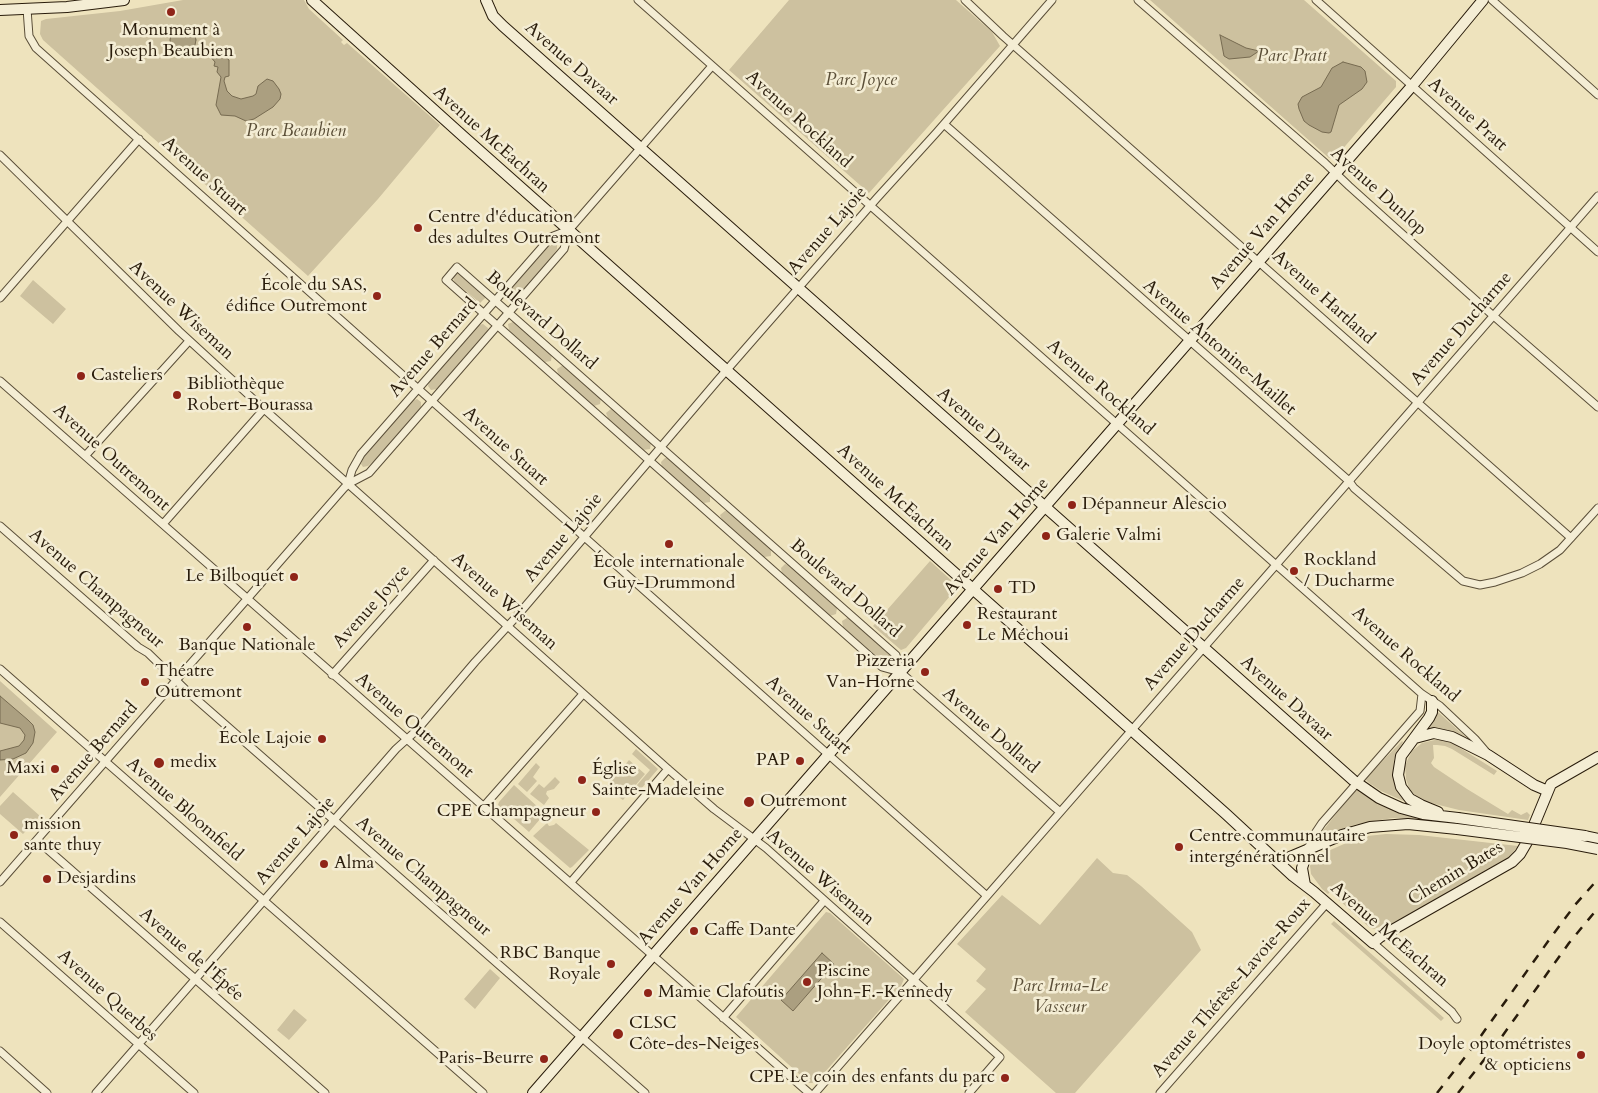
<!DOCTYPE html>
<meta charset="utf-8">
<style>
body{margin:0}
canvas{display:block;background:#eee3bd}
</style>
<canvas width="1598" height="1093"></canvas>
<script>
const ctx = document.querySelector('canvas').getContext('2d');
ctx.lineJoin = 'round';
function paint(path, color) {
  ctx.fillStyle = color;
  ctx.fill(path, 'evenodd');
}
function poly(rows) {
  const path = new Path2D();
  for (const r of rows) {
    if (r.length === 3) {
      path.moveTo(r[0] + r[2], r[1]);
      path.arc(r[0], r[1], r[2], 0, 2 * Math.PI);
      continue;
    }
    path.moveTo(r[0], r[1]);
    for (let i = 2; i < r.length; i += 2) path.lineTo(r[i], r[i + 1]);
  }
  return path;
}
function stroke(path, color, width, dash) {
  ctx.strokeStyle = color;
  ctx.lineWidth = width;
  ctx.lineCap = dash ? 'butt' : 'round';
  ctx.setLineDash(dash || []);
  ctx.stroke(path);
}
function drawText(font, color, halo, rows, align = 'center') {
  ctx.font = font + ' Cardo,serif';
  ctx.lineWidth = 5;
  ctx.setLineDash([]);
  ctx.textBaseline = 'middle';
  ctx.strokeStyle = halo;
  ctx.fillStyle = color;
  for (const [text, x, y, turn = 0] of rows) {
    ctx.save();
    ctx.translate(x, y);
    ctx.rotate((+turn || 0) * Math.PI / 180);
    ctx.textAlign = isNaN(turn) ? turn : align;
    if (halo) ctx.strokeText(text, 0, 0);
    ctx.fillText(text, 0, 0);
    ctx.restore();
  }
}
paint(poly([
 [183,0,304,0,309,9,343,40,341,42,344,45,347,43,440,125,378,199,308,276,43,40,40,34,41,21,46,19,120,11],
 [789,0,956,0,992,32,1000,46,869,193,729,70],
 [1150,0,1304,0,1396,81,1396,87,1334,159,1329,158],
 [557,243,557,249,549,261,515,300,509,301,507,300,507,292,541,254,549,246],
 [456,273,461,273,486,297,480,303,454,281,453,277],
 [33,280,66,309,53,324,20,296],
 [515,321,552,354,551,361,545,362,509,330,508,324],
 [483,324,488,328,487,333,437,389,431,390,428,386,429,382,479,325],
 [563,365,601,398,600,404,594,406,558,374,557,369],
 [417,399,421,402,421,408,379,456,368,466,363,467,361,464,363,458,370,449,412,401],
 [611,409,613,409,651,443,650,449,643,450,608,418,606,413],
 [665,458,668,458,710,495,710,502,704,503,662,467,661,462],
 [725,511,729,511,771,549,771,556,764,557,722,520,720,515],
 [930,561,952,581,951,583,954,586,956,584,956,589,906,648,901,650,873,626],
 [785,564,789,565,837,608,836,614,830,616,782,574,781,568],
 [847,618,850,618,891,655,891,662,885,663,843,627,842,621],
 [0,681,57,732,0,797],
 [1437,711,1471,742,1448,731,1428,728],
 [1439,739,1454,744,1497,771,1494,775,1452,749,1445,746,1437,745,1433,745,1434,758,1431,763,1434,767,1467,789,1508,814,1512,810,1521,815,1527,812,1530,815,1528,820,1459,810,1423,801,1415,795,1409,788,1406,779,1405,766,1408,759,1412,751,1422,743],
 [1402,741,1403,742,1394,759,1393,776,1397,787,1408,803,1381,791,1369,783,1365,779],
 [636,749,658,769,635,796,631,792,650,770,632,754],
 [629,760,645,774,623,800,617,796,615,797,605,789],
 [536,763,540,767,533,777,537,781,527,792,518,784],
 [555,777,560,782,554,789,547,791,546,794,549,798,544,805,530,794,539,784,544,788],
 [514,785,540,809,538,812,538,816,541,818,529,832,498,805,499,802],
 [1357,788,1416,816,1416,819,1393,818,1368,822,1354,825,1324,836,1321,833],
 [13,792,40,816,23,834,0,814,0,806],
 [547,823,549,826,554,825,556,823,589,850,572,867,570,868,533,836],
 [1386,834,1419,835,1518,846,1505,862,1383,928,1381,926,1374,929,1369,927,1330,892,1328,894,1322,889,1311,874,1310,866,1313,859,1319,855,1344,844,1367,836],
 [1097,858,1113,873,1127,875,1141,886,1192,932,1201,950,1075,1093,1056,1093,965,1012,986,989,976,981,986,969,957,944,1002,895,1040,925],
 [826,912,830,913,904,979,901,986,817,1081,812,1083,809,1083,736,1017],
 [1334,921,1444,1018,1441,1021,1331,924],
 [490,969,500,978,475,1009,464,999],
 [294,1009,307,1020,289,1040,277,1030]
]), '#cdc19f');
const water = poly([
 [183,40,13],
 [1220,35,1246,48,1259,51,1250,57,1229,59,1224,56,1220,35],
 [211,50,218,51,229,60,229,76,225,77,224,81,227,91,232,96,241,99,253,96,256,94,258,86,267,79,273,81,279,89,281,94,280,99,273,107,254,119,246,121,235,116,221,115,216,105,221,77,217,72,218,67,214,66,215,62,209,55,211,50],
 [1343,62,1361,67,1365,71,1367,82,1362,89,1339,105,1331,132,1329,133,1322,132,1309,125,1304,121,1299,109,1298,104,1302,97,1321,87,1332,68,1343,62],
 [0,696,28,720,33,725,35,732,33,743,26,753,13,759,0,760,0,751,19,746,24,740,25,735,20,728,0,723,0,696],
 [822,953,834,964,793,1011,781,1000,822,953]
]);
paint(water, '#ab9f80');
stroke(water, '#776b51', 1);
const street = poly([
 [638,0,1422,694,1440,706,1475,739,1487,753],
 [965,0,1003,36,1571,538],
 [1138,0,1325,163,1349,186,1489,312,1598,407],
 [1316,0,1598,252],
 [1492,0,1598,95],
 [27,9,29,36,36,48,987,896],
 [944,124,1349,481,1354,488,1463,581,1480,585,1495,582,1522,573,1540,564,1560,550,1598,508],
 [0,155,179,331,264,409,668,769,714,809,766,848,1000,1057,969,1093],
 [0,298,139,139],
 [0,381,809,1093],
 [86,455,189,341],
 [348,484,352,470,361,454,551,237,569,230,712,66],
 [163,524,264,409],
 [0,526,138,647,148,653,188,692,645,1093],
 [0,669,483,1093],
 [900,672,896,655,457,267,446,280,882,667,900,672,1060,812],
 [332,675,434,560],
 [484,806,583,694],
 [37,840,325,1093],
 [1308,849,1316,832,1322,823,1420,711,1422,694],
 [0,882,344,488,348,484,369,473,424,410,564,249,569,230],
 [571,882,668,769],
 [0,922,194,1093],
 [1373,943,1452,1012,1457,1019],
 [723,1018,824,901],
 [0,1051,47,1093],
 [96,1093,396,749,417,730,475,662,517,616,718,380,877,198,937,132,1052,0],
 [815,1093,1598,196],
 [1160,1093,1327,903]
]);
const secondary = poly([
 [312,0,464,137,1226,814,1293,876,1314,892,1373,943,1380,937,1512,862,1520,854,1527,842,1551,784,1598,757],
 [486,0,493,16,503,26,1353,780,1379,798,1401,808,1423,814,1458,818],
 [0,10,67,7,124,0],
 [1432,701,1432,712,1429,718,1401,756,1398,775,1401,787,1410,799,1421,805,1438,812],
 [1415,738,1434,733,1452,737,1488,755,1534,785,1548,791],
 [1585,836,1598,839],
 [1278,862,1342,835,1370,827,1408,824,1457,829],
 [1305,885,1302,868,1308,849],
 [533,1093,1412,86,1483,0]
]);
stroke(street, '#5a4e38', 9);
stroke(secondary, '#291c0b', 12);
stroke(street, '#f4edd4', 7);
stroke(secondary, '#f4edd4', 10);
stroke(poly([
 [1437,1093,1473,1047,1549,940,1575,905,1598,879],
 [1458,1093,1498,1042,1569,943,1598,908]
]), '#291c0b', 2.5, [9, 9]);
const secondaryBridge = poly([
 [1458,818,1585,836],
 [1457,829,1567,843,1598,849]
]);
stroke(secondaryBridge, '#291c0b', 12, []);
stroke(secondaryBridge, '#f4edd4', 10);
for (const [x, y, r, color] of [
 [171,12,5,"#8f2418"],
 [418,228,5,"#8f2418"],
 [377,296,5,"#8f2418"],
 [81,376,5,"#8f2418"],
 [177,395,5,"#8f2418"],
 [1072,505,5,"#8f2418"],
 [1046,536,5,"#8f2418"],
 [669,544,5,"#8f2418"],
 [1294,571,5,"#8f2418"],
 [294,577,5,"#8f2418"],
 [998,589,5,"#8f2418"],
 [967,625,5,"#8f2418"],
 [247,627,5,"#8f2418"],
 [925,672,5,"#8f2418"],
 [145,682,5,"#8f2418"],
 [322,739,5,"#8f2418"],
 [800,761,5,"#8f2418"],
 [159,763,6,"#8f2418"],
 [55,769,5,"#8f2418"],
 [582,780,5,"#8f2418"],
 [749,802,6,"#8f2418"],
 [596,812,5,"#8f2418"],
 [14,835,5,"#8f2418"],
 [1179,847,5,"#8f2418"],
 [324,864,5,"#8f2418"],
 [47,879,5,"#8f2418"],
 [694,931,5,"#8f2418"],
 [611,964,5,"#8f2418"],
 [807,982,5,"#8f2418"],
 [648,993,5,"#8f2418"],
 [618,1034,6,"#8f2418"],
 [1581,1055,5,"#8f2418"],
 [544,1059,5,"#8f2418"],
 [1005,1078,5,"#8f2418"]
]) {
  const dot = new Path2D();
  dot.arc(x, y, r, 0, 2 * Math.PI);
  ctx.fillStyle = color;
  ctx.fill(dot);
  stroke(dot, '#f4edd4', 2);
}
drawText('18px', '#291c0b', '#f4edd4', [
 ["Monument à",171,31,"center"],
 ["Joseph Beaubien",171,52,"center"],
 ["Centre d'éducation",428,218],
 ["des adultes Outremont",428,239],
 ["École du SAS,",367,286,"right"],
 ["édifice Outremont",367,307,"right"],
 ["Casteliers",91,376],
 ["Bibliothèque",187,385],
 ["Robert-Bourassa",187,406],
 ["Dépanneur Alescio",1082,505],
 ["Galerie Valmi",1056,536],
 ["Rockland",1304,561],
 ["/ Ducharme",1304,582],
 ["École internationale",669,563,"center"],
 ["Guy-Drummond",669,584,"center"],
 ["Le Bilboquet",284,577,"right"],
 ["TD",1008,589],
 ["Restaurant",977,615],
 ["Le Méchoui",977,636],
 ["Banque Nationale",247,646,"center"],
 ["Pizzeria",915,662,"right"],
 ["Van-Horne",915,683,"right"],
 ["Théatre",155,672],
 ["Outremont",155,693],
 ["École Lajoie",312,739,"right"],
 ["PAP",790,761,"right"],
 ["medix",170,763],
 ["Maxi",45,769,"right"],
 ["Église",592,770],
 ["Sainte-Madeleine",592,791],
 ["Outremont",760,802],
 ["CPE Champagneur",586,812,"right"],
 ["mission",24,825],
 ["sante thuy",24,846],
 ["Centre communautaire",1189,837],
 ["intergénérationnel",1189,858],
 ["Alma",334,864],
 ["Desjardins",57,879],
 ["Caffe Dante",704,931],
 ["RBC Banque",601,954,"right"],
 ["Royale",601,975,"right"],
 ["Piscine",817,972],
 ["John-F.-Kennedy",817,993],
 ["Mamie Clafoutis",658,993],
 ["CLSC",629,1024],
 ["Côte-des-Neiges",629,1045],
 ["Doyle optométristes",1571,1045,"right"],
 ["& opticiens",1571,1066,"right"],
 ["Paris-Beurre",534,1059,"right"],
 ["CPE Le coin des enfants du parc",995,1078,"right"]
], 'left');
drawText('italic 18px', '#5a4e37', '#f4edd4', [
 ["Parc Pratt",1292,57],
 ["Parc Joyce",861,81],
 ["Parc Beaubien",296,132],
 ["Parc Irma-Le",1060,987],
 ["Vasseur",1060,1008]
]);
drawText('18px', '#291c0b', '#f4edd4', [
 ["Avenue Davaar",571,64,41],
 ["Avenue Pratt",1467,115,42],
 ["Avenue Rockland",798,120,42],
 ["Avenue McEachran",491,140,42],
 ["Avenue Stuart",204,177,42],
 ["Avenue Dunlop",1378,192,42],
 ["Avenue Lajoie",828,231,-49],
 ["Avenue Van Horne",1263,231,-49],
 ["Avenue Hartland",1323,298,42],
 ["Avenue Wiseman",181,311,43],
 ["Boulevard Dollard",541,321,41],
 ["Avenue Ducharme",1462,329,-49],
 ["Avenue Bernard",434,348,-49],
 ["Avenue Antonine-Maillet",1219,348,41],
 ["Avenue Rockland",1100,388,41],
 ["Avenue Davaar",983,430,41],
 ["Avenue Stuart",505,447,42],
 ["Avenue Outremont",111,458,42],
 ["Avenue McEachran",895,498,42],
 ["Avenue Van Horne",997,537,-49],
 ["Avenue Lajoie",564,538,-50],
 ["Avenue Champagneur",96,589,41],
 ["Boulevard Dollard",845,589,41],
 ["Avenue Wiseman",504,602,42],
 ["Avenue Joyce",372,607,-48],
 ["Avenue Ducharme",1195,634,-49],
 ["Avenue Rockland",1405,655,41],
 ["Avenue Davaar",1286,699,42],
 ["Avenue Stuart",808,716,42],
 ["Avenue Outremont",414,726,41],
 ["Avenue Dollard",990,731,41],
 ["Avenue Bernard",94,752,-49],
 ["Avenue Bloomfield",184,810,41],
 ["Avenue Lajoie",296,841,-49],
 ["Chemin Bates",1456,874,-31],
 ["Avenue Champagneur",423,877,41],
 ["Avenue Wiseman",820,878,41],
 ["Avenue Van Horne",691,887,-49],
 ["Avenue McEachran",1389,935,41],
 ["Avenue de l'Épée",191,955,41],
 ["Avenue Thérèse-Lavoie-Roux",1232,988,-49],
 ["Avenue Querbes",107,996,42]
]);
</script>
